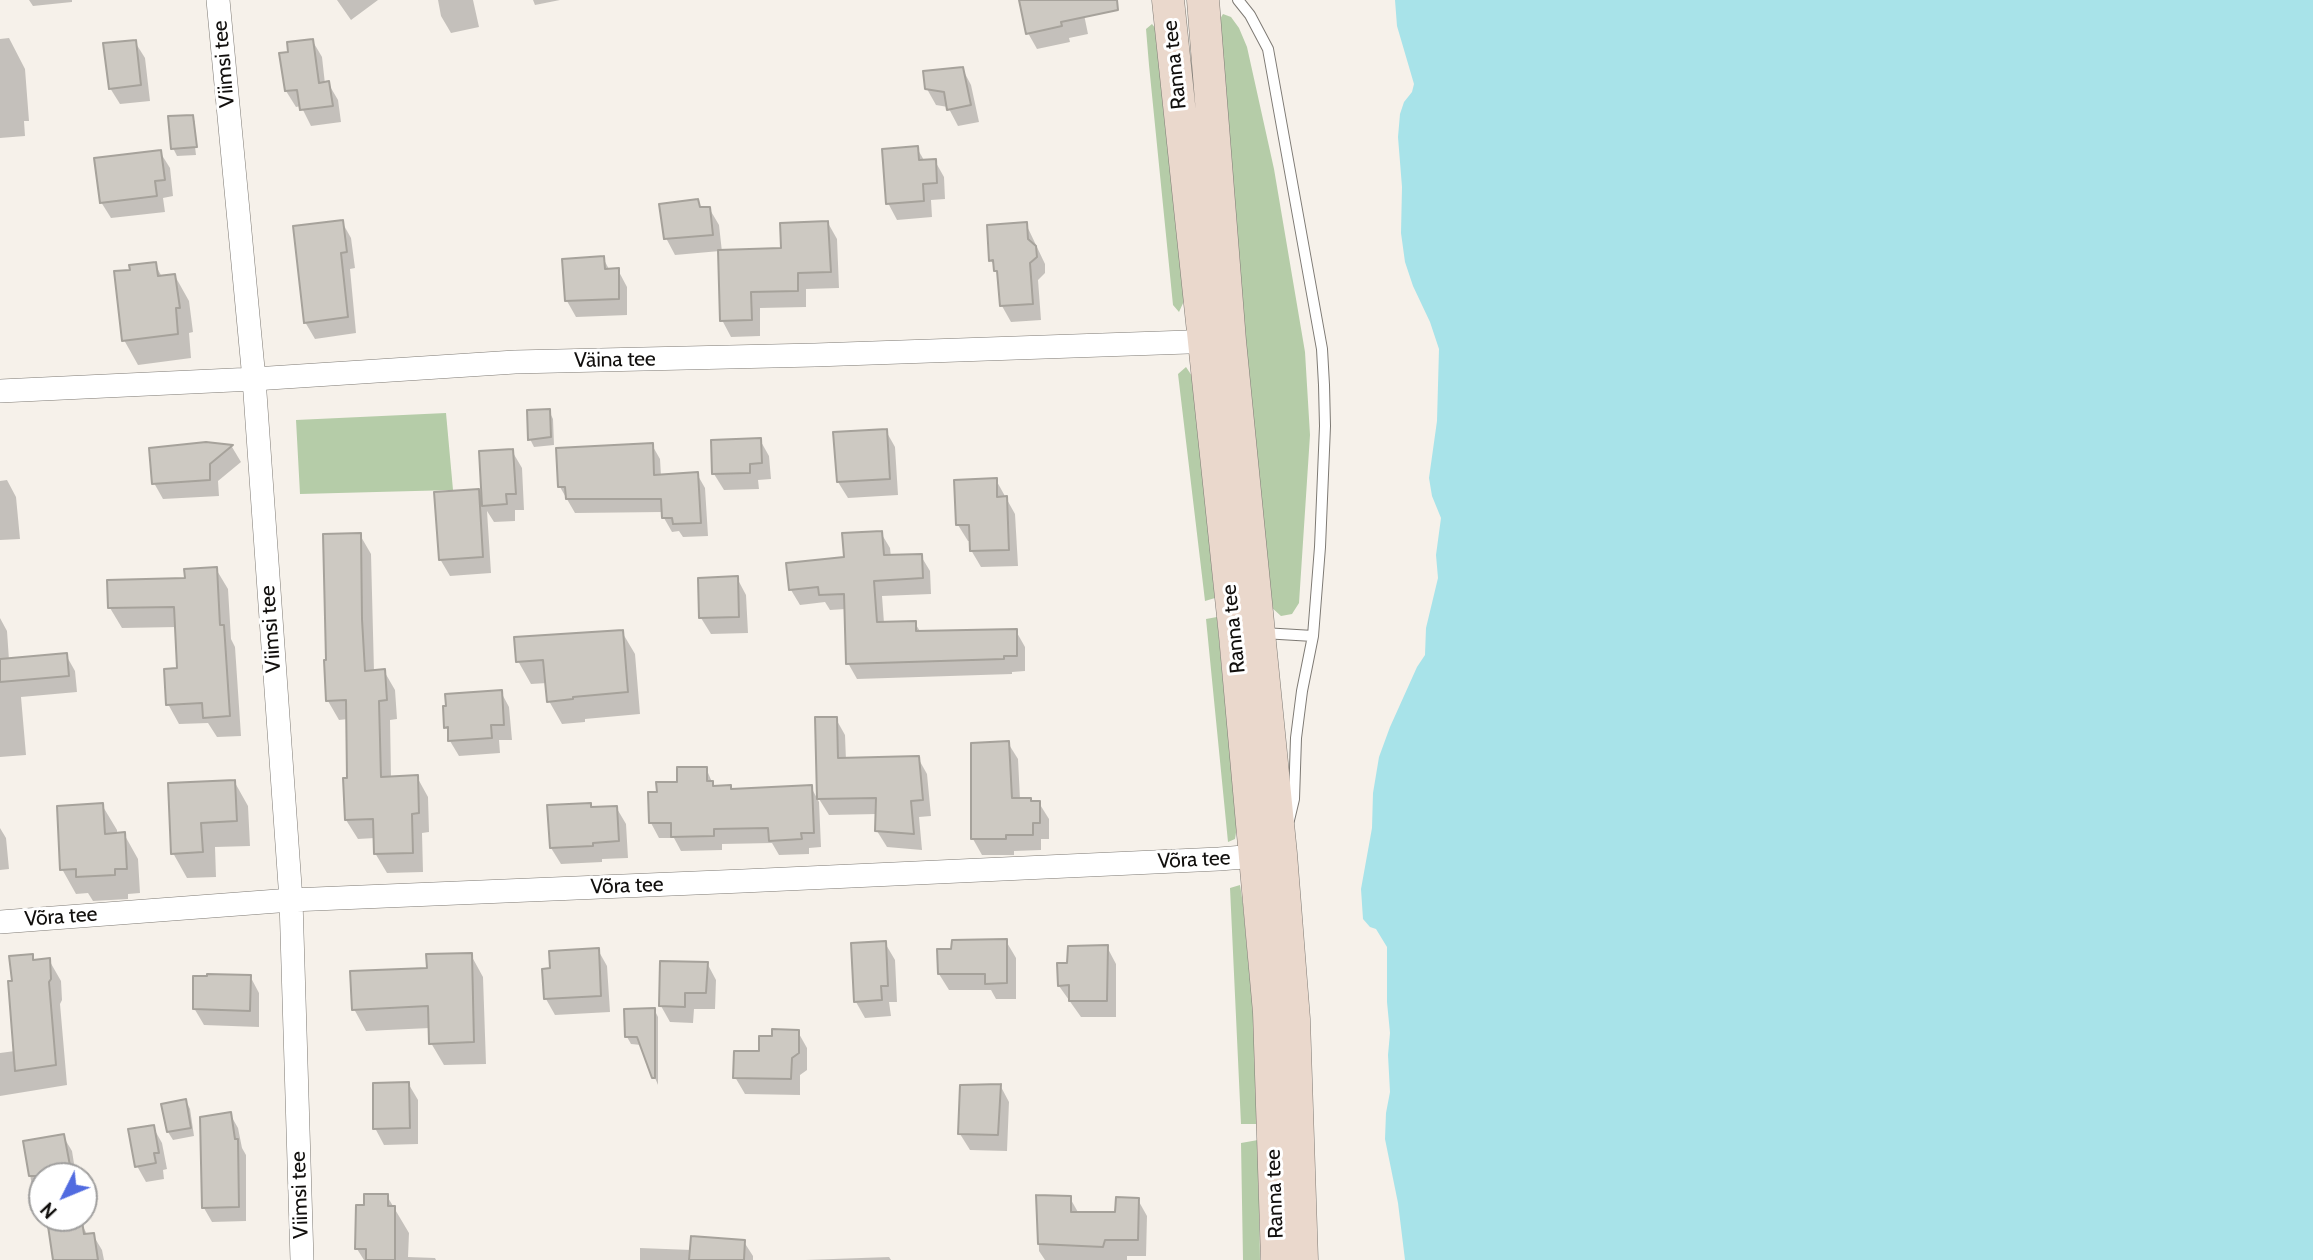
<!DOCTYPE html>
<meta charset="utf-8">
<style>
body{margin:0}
#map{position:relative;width:2313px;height:1260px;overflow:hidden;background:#f6f1ea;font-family:Cabin,sans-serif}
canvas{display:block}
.north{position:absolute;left:28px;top:1162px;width:70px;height:70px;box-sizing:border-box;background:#fff;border:2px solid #a09f9e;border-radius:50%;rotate:227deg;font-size:19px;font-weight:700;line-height:28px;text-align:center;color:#110f0d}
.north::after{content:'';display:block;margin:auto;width:24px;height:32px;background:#516be0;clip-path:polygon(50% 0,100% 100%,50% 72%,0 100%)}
</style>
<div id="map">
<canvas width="2313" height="1260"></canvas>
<div class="north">N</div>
</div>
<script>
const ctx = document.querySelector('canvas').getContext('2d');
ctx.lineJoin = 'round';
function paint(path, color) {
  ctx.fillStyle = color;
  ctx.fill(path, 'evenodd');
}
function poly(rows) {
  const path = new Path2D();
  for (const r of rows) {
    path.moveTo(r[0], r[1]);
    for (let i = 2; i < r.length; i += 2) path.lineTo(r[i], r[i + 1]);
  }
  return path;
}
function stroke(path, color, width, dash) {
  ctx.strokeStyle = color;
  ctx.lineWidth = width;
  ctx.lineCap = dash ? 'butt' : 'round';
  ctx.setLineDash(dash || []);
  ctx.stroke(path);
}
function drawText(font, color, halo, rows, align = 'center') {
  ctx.font = font + ' Cabin,sans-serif';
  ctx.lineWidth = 6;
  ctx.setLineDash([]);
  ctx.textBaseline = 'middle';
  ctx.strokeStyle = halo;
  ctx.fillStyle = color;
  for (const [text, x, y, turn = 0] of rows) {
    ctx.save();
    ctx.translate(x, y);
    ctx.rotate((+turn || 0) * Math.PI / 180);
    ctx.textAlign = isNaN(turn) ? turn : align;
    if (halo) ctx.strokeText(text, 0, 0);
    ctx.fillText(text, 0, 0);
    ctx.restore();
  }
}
paint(poly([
 [1223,14,1231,17,1239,28,1247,47,1274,169,1305,352,1310,435,1299,603,1292,614,1281,616,1270,606,1242,317,1217,24],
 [1152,24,1156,29,1184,301,1179,312,1173,305,1149,65,1146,29],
 [1186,367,1192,376,1215,598,1205,601,1178,374],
 [446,413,453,490,300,494,296,420],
 [1217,617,1237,826,1235,839,1228,842,1206,619],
 [1240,885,1243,904,1254,1022,1257,1124,1241,1124,1230,888],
 [1258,1140,1260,1260,1243,1260,1241,1143]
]), '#b5cca8');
paint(poly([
 [1395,0,2313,0,2313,1260,1405,1260,1398,1203,1385,1139,1386,1113,1390,1092,1388,1055,1390,1033,1387,1002,1387,947,1376,929,1370,927,1363,919,1361,889,1372,828,1373,793,1379,757,1390,727,1417,667,1425,655,1426,628,1438,578,1436,555,1441,518,1432,496,1429,478,1437,421,1439,349,1430,322,1413,286,1405,262,1401,233,1402,187,1398,137,1400,114,1404,102,1412,92,1414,84,1397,26]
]), '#a8e3e9');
paint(poly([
 [29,0,72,0,72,2,33,6],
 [337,0,378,0,351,20],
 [438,0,473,0,479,27,451,33,441,16],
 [533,0,560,0,535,5],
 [1021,0,1081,0,1088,34,1069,38,1070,42,1037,49,1028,33],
 [9,38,25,69,29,121,24,121,25,136,0,138,0,39],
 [312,40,322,57,325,84,328,83,338,100,341,122,311,126,301,106,296,107,286,91,290,53],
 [135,42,145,58,150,101,120,104,110,88],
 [962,68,971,85,979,122,958,126,948,107,936,105,927,89],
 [192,116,195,122,192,122,196,155,177,156,173,148],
 [917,148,925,162,935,161,944,177,945,199,931,200,932,217,897,220,888,203],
 [160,152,170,168,173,196,163,198,165,212,111,218,101,202],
 [697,200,702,209,709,208,719,225,722,252,783,249,828,223,837,239,839,288,806,289,806,307,760,308,760,336,731,337,722,320,720,251,675,255,666,238],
 [342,222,351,238,355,268,350,269,356,333,315,339,305,322],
 [1026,224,1045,264,1045,273,1038,280,1041,320,1011,322,1002,306,1000,277,991,260],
 [603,258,610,271,618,270,627,287,627,315,576,317,567,301],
 [155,264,162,277,175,276,189,301,193,332,189,333,191,358,138,365,124,340,132,271],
 [549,411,553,419,554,445,534,447,530,439],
 [886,431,895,447,898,495,848,498,838,482],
 [760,440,769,456,771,479,758,480,759,489,724,490,714,474],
 [206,444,232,447,241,462,218,481,219,496,163,499,154,483],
 [652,445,660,459,661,476,697,474,705,488,708,536,683,537,679,531,672,532,664,518,663,512,575,513,560,487],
 [512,451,522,468,524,510,515,510,515,521,494,522,487,511,491,573,450,576,440,559,478,491,484,501],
 [7,480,16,497,20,539,0,540,0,481],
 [996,480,1015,514,1018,566,981,567,971,550,971,541,968,541,958,525],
 [881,533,890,548,891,557,921,556,930,571,931,594,882,596,884,623,915,623,921,633,1016,631,1025,647,1025,671,1012,672,1012,674,857,679,848,663,846,609,830,610,825,602,800,605,791,590,846,558],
 [360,535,371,554,374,672,384,671,395,690,397,719,390,720,391,778,417,777,428,797,429,832,422,833,423,872,387,873,375,853,375,838,358,839,346,820,349,780,348,719,339,720,328,701],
 [216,569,228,589,231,639,235,647,241,736,217,737,208,723,179,724,168,704,179,670,177,627,122,628,110,608],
 [737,578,746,595,748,633,711,634,701,618],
 [0,618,7,631,9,660,66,655,75,671,77,692,21,697,26,755,0,757],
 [622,632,635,654,640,714,585,719,585,722,562,724,549,701,547,683,531,684,518,661],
 [501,692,509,707,512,740,499,740,500,753,459,756,450,741,450,734,446,727],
 [836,719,845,735,846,760,918,758,927,774,931,816,919,817,922,850,887,847,877,831,877,814,829,815,819,799],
 [1008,743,1018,759,1020,799,1030,799,1032,803,1039,803,1049,819,1049,839,1041,839,1041,850,1014,851,1014,855,982,855,973,839],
 [706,768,714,787,732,791,811,787,819,802,821,847,809,848,809,854,779,855,772,843,722,844,722,850,681,851,674,838,659,838,651,823,658,794],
 [234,781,248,806,250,846,215,847,216,877,187,878,173,853],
 [102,805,117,830,117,835,124,834,138,859,140,893,128,894,128,899,93,901,88,893,76,894,62,869],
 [590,805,592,809,616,807,626,824,628,858,602,859,602,862,561,864,551,848],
 [0,828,6,838,9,869,0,870],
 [1006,941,1016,958,1016,999,996,999,991,990,949,990,939,974],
 [885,943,895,960,897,1002,889,1002,891,1016,865,1018,856,1002],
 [1107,947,1116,964,1116,1017,1081,1017,1059,986,1069,965],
 [598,950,607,966,610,1012,555,1015,546,999],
 [471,955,483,977,486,1064,444,1065,431,1043,430,1028,366,1031,354,1009,428,970],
 [32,956,35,962,49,960,61,981,62,1000,60,1004,67,1085,0,1096,0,1053,15,1051,14,983],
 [707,963,716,980,715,1009,694,1009,693,1023,670,1022,661,1006],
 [250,976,259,993,259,1027,204,1025,194,1008],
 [654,1009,658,1017,658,1085,641,1045,631,1044,627,1037],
 [798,1032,807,1048,807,1070,800,1075,800,1095,745,1094,735,1077,761,1053],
 [408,1083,418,1100,418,1144,384,1145,375,1128],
 [1000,1085,1009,1102,1007,1151,970,1150,960,1134],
 [186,1101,190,1109,194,1136,173,1140,168,1132,163,1105],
 [230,1114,238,1128,242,1148,246,1155,246,1221,212,1222,204,1208],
 [153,1127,162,1143,167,1169,163,1170,164,1179,146,1182,137,1166],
 [63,1136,72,1151,76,1176,42,1176,42,1213,34,1199,25,1143],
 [387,1196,409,1233,408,1257,435,1258,436,1260,364,1260,357,1249,365,1207],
 [1038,1197,1070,1198,1079,1214,1117,1214,1138,1200,1147,1216,1146,1256,1127,1256,1127,1260,1045,1260,1039,1251],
 [48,1218,76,1218,78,1224,81,1223,88,1236,93,1235,102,1250,104,1260,55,1260],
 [744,1242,753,1256,753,1260,640,1260,640,1248,692,1250],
 [889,1257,891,1260,805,1260]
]), '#0003');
const building = poly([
 [1019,0,1117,0,1118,10,1061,22,1062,26,1026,34,1019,0],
 [313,39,319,83,329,81,333,106,300,110,297,90,285,91,279,53,288,52,287,42,313,39],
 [136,40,141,85,109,89,103,43,136,40],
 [963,67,971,105,947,110,944,92,925,89,923,71,963,67],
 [193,115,197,147,171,149,168,116,193,115],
 [918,146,919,160,936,159,937,183,923,184,924,201,886,204,882,149,918,146],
 [161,150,165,180,155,181,157,196,100,203,94,158,161,150],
 [698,199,700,207,710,207,713,235,664,239,659,204,698,199],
 [343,220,347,252,341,253,348,317,304,323,293,226,343,220],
 [828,221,831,272,798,273,798,291,751,292,752,320,720,321,718,250,781,248,780,223,828,221],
 [1027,222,1028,239,1036,246,1037,257,1030,263,1033,304,1000,306,997,271,994,271,993,260,989,261,987,225,1027,222],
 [604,256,605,269,619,268,619,299,565,301,562,259,604,256],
 [156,262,158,276,175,274,180,308,176,308,178,334,122,341,114,271,130,270,129,265,156,262],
 [550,409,551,437,528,440,527,410,550,409],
 [887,429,890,479,837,482,833,432,887,429],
 [761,438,762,463,750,464,750,473,712,474,711,440,761,438],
 [206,442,233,445,210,464,210,480,152,484,149,448,206,442],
 [653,443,654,475,698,472,701,523,673,524,672,518,662,518,661,499,566,499,565,487,558,487,556,448,653,443],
 [513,449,516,494,506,494,507,504,482,506,479,451,513,449],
 [997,478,997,497,1007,496,1009,550,970,551,969,525,956,525,954,480,997,478],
 [479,489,483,557,439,560,434,492,479,489],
 [882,531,884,555,922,554,923,578,874,581,877,622,916,621,916,631,1017,629,1017,656,1004,656,1004,659,846,664,844,594,819,595,818,587,789,590,786,563,844,557,842,533,882,531],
 [361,533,362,619,365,671,385,669,387,700,379,701,381,777,418,775,419,813,412,814,413,853,374,854,373,819,345,820,343,778,347,778,346,700,326,701,324,660,326,660,323,534,361,533],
 [217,567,220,625,224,625,230,716,203,718,202,703,166,705,164,669,177,668,174,607,108,608,107,580,185,578,184,569,217,567],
 [738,576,739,617,699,618,698,578,738,576],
 [623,630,628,692,573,697,573,699,547,702,543,660,516,662,514,637,623,630],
 [67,653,69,676,0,682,0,659,67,653],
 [502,690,504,725,491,725,492,738,448,741,448,727,444,728,443,706,446,706,445,694,502,690],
 [815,717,837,717,838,758,919,756,923,800,911,801,914,834,875,831,876,798,817,799,815,717],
 [1009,741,1012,798,1031,798,1031,801,1040,801,1040,823,1033,823,1033,835,1006,835,1006,839,971,839,971,743,1009,741],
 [677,767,707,767,707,781,713,781,713,786,731,785,731,789,812,785,814,833,801,833,802,839,769,841,768,828,714,829,714,836,671,837,671,823,649,823,648,792,657,792,656,782,677,782,677,767],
 [235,780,237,821,201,823,203,852,171,854,168,783,235,780],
 [103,803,105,834,125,832,127,869,115,869,115,875,76,877,76,869,60,870,57,806,103,803],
 [591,803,591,807,617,806,619,841,593,843,593,846,550,848,547,805,591,803],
 [1007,939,1007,983,985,984,985,974,938,974,937,949,951,949,952,940,1007,939],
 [886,941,888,986,881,986,882,1000,854,1002,851,943,886,941],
 [1108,945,1107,1001,1069,1001,1069,985,1058,986,1057,963,1067,963,1068,946,1108,945],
 [599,948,601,996,544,999,542,969,550,968,549,951,599,948],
 [472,953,474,1042,429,1044,428,1006,352,1010,350,971,427,968,426,954,472,953],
 [33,954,33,960,50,958,51,979,49,982,56,1065,15,1071,8,981,12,981,9,956,33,954],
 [660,961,708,962,706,993,685,993,685,1007,659,1006,660,961],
 [207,974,251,975,250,1011,193,1009,193,976,207,976,207,974],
 [655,1008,655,1078,652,1078,637,1037,625,1037,624,1009,655,1008],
 [772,1029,799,1030,799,1053,792,1058,791,1079,733,1078,734,1051,759,1051,759,1036,772,1036,772,1029],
 [409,1082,410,1128,373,1129,373,1083,409,1082],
 [1001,1084,998,1135,958,1134,960,1085,1001,1084],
 [186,1099,191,1128,167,1132,161,1104,186,1099],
 [231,1112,235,1139,238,1139,239,1207,202,1208,200,1117,231,1112],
 [154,1125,159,1153,154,1153,156,1163,135,1167,128,1129,154,1125],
 [64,1134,72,1176,29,1176,23,1141,64,1134],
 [364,1194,388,1194,388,1206,395,1206,395,1260,366,1260,366,1249,355,1249,356,1205,364,1205,364,1194],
 [1036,1195,1071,1196,1071,1212,1115,1212,1116,1197,1139,1198,1138,1240,1105,1240,1103,1247,1038,1244,1036,1195],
 [82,1221,84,1234,94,1233,98,1260,53,1260,48,1226,82,1221],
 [691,1236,745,1240,744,1260,689,1260,691,1236]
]);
paint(building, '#cdc9c2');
stroke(building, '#a6a29b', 2);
const lane = poly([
 [1238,0,1250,15,1268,49,1322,349,1324,385,1325,426,1320,547,1313,636,1302,691,1296,738,1294,799,1289,820],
 [1263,633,1313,636]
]);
const street = poly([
 [218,0,254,379,291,900,302,1260],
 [0,391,254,379,515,362,815,355,1217,341],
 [0,922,291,900,743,881,1219,859,1269,855]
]);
const secondary = poly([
 [1168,0,1235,635,1269,1012,1277,1260],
 [1203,0,1230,341,1281,854,1294,1019,1302,1260]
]);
stroke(lane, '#7e7a74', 12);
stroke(street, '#7e7a74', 24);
stroke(secondary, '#7e7a74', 33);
stroke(lane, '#fff', 10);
stroke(street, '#fff', 23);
stroke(secondary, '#ead8cc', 32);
drawText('21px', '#110f0d', '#fff', [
 ["Viimsi tee",224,64,-95],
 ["Ranna tee",1175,65,-96],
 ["Väina tee",615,360,-1],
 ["Viimsi tee",271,629,-94],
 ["Ranna tee",1234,629,-96],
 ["Võra tee",1194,860,-3],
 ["Võra tee",627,886,-2],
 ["Võra tee",61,917,-4],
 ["Ranna tee",1275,1194,-92],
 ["Viimsi tee",300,1195,-92]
]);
</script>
